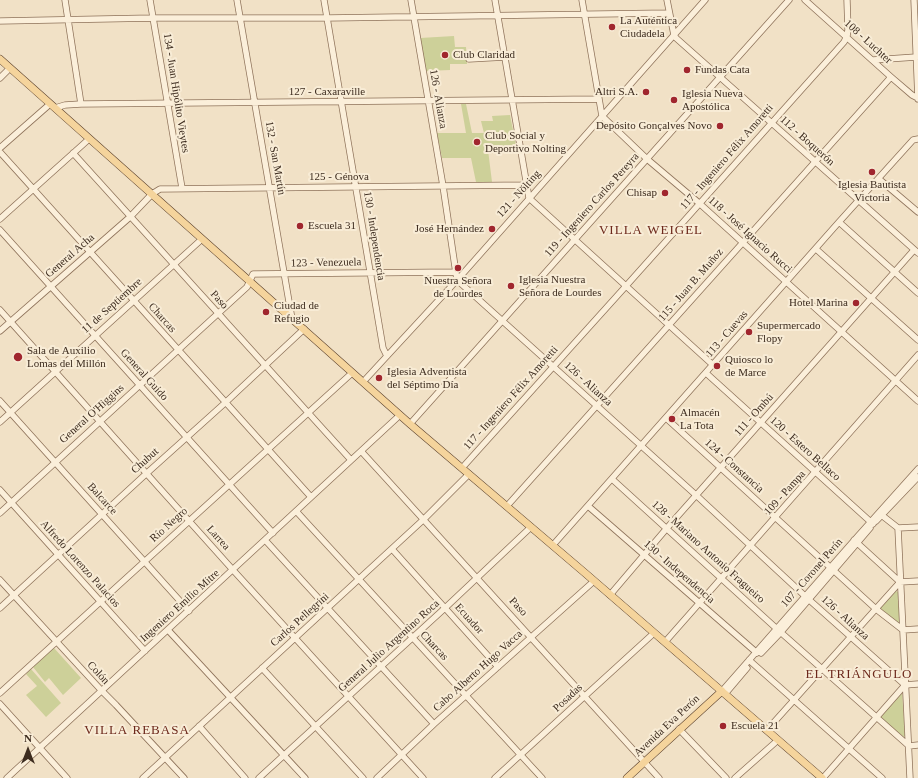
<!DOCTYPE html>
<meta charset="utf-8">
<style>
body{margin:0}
#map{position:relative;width:918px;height:778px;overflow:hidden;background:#f1e1c6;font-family:"Times New Roman",serif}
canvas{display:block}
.north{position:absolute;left:8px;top:730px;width:40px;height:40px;-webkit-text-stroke:3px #f8ecd6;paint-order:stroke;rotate:0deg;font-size:11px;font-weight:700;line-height:16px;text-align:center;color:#3d2c1f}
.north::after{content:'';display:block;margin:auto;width:14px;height:18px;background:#3d2c1f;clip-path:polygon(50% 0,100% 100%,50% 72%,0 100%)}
</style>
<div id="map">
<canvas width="918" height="778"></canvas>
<div class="north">N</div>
</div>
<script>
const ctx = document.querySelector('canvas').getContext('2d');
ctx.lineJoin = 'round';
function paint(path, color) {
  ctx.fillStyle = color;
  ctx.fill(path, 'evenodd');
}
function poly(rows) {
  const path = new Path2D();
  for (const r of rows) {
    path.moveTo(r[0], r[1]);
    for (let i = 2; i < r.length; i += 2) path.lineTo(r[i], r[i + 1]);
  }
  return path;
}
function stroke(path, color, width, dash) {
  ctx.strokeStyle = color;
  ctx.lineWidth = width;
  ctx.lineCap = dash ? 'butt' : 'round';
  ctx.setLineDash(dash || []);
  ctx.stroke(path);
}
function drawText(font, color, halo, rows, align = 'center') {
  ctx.font = font + ' "Times New Roman",serif';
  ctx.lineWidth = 4;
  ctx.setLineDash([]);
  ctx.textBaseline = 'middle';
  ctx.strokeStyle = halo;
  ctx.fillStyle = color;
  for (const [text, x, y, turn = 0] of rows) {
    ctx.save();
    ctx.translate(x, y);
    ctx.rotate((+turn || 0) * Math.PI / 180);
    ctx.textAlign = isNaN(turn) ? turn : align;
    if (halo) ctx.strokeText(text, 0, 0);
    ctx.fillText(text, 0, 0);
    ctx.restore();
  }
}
paint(poly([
 [454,36,455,47,466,47,467,64,450,64,450,70,426,71,420,38],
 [461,104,466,104,472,133,484,133,481,121,493,121,492,116,510,115,517,150,488,150,492,182,476,182,471,158,442,158,437,133,466,133],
 [896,591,898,592,900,623,898,624,880,608],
 [54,648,81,678,63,695,49,678,45,682,33,667],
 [31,669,61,703,46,717,26,695,37,686,26,674],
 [902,692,905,736,904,737,880,718,900,693]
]), '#cdd099');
const minor = poly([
 [65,0,81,104],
 [150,0,182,188],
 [237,0,292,319],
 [324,0,383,348,387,356],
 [411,0,443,186,457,280,697,496,806,597,905,685,918,684],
 [495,0,529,198,713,365],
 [582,0,602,116,647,159,699,203,918,401],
 [667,0,674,35,676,38,918,253],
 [805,0,891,77,912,95,918,98],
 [914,0,918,99],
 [0,21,153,18,327,18,669,13],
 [469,59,505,57],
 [873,60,916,57],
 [0,78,10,68],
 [55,108,65,105,81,104,599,99],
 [0,148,50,104],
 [0,152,311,497],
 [73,153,351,460],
 [879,179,918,212],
 [0,219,89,139],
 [839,222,918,293],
 [0,230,273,533],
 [816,249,918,340],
 [0,310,233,570,423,778],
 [0,331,130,217,152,194,160,189,527,185],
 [706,373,873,524],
 [363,382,459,278,705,0],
 [0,401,189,611],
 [666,418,876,609,903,630,918,629],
 [0,422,202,239],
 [410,424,789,0],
 [361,451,659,778],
 [462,468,626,286,844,42,847,36,848,30,847,0],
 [612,479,777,629,909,746,918,745],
 [0,490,145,651],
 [507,506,891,77],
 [588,506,757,653],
 [296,511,542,778],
 [0,513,247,287,253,274,456,272],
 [879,513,898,528,918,527],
 [876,521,918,477],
 [898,528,910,778],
 [265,540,434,724],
 [854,540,900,582,918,581],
 [553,545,839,222,913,140,918,139],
 [392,549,498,667],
 [0,580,101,690,116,705,184,778],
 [610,595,667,528,914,250],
 [0,608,147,473,226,402,304,329],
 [168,630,305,778],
 [665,642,918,355],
 [761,653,781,632,870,528],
 [749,660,882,778],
 [262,668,363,778],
 [722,691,858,536,918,469],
 [0,693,352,373],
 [725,694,747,668],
 [0,704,67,778],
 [199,726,245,778],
 [679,729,726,778],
 [767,730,900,582],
 [7,778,400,415],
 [143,778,423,520,469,474],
 [259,778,445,608,531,527],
 [377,778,434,724,594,581],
 [495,778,654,633],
 [735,778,778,740],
 [823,778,905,685]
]);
const major = poly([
 [0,59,410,424,585,573,822,778],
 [627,778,722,691]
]);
stroke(minor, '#8e725a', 7);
stroke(major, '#5b412e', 8);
stroke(minor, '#fbefda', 5.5);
stroke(major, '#f5d49c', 7);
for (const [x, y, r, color] of [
 [612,27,4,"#a0262e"],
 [445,55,4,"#a0262e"],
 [687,70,4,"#a0262e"],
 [646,92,4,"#a0262e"],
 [674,100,4,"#a0262e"],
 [720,126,4,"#a0262e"],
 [477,142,4,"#a0262e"],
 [872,172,4,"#a0262e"],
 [665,193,4,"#a0262e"],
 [300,226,4,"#a0262e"],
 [492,229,4,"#a0262e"],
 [458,268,4,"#a0262e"],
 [511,286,4,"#a0262e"],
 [856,303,4,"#a0262e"],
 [266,312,4,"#a0262e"],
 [749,332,4,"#a0262e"],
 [18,357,5,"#a0262e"],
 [717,366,4,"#a0262e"],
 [379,378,4,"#a0262e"],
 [672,419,4,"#a0262e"],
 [723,726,4,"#a0262e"]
]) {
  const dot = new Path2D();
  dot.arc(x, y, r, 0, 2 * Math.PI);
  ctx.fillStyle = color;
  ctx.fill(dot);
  stroke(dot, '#f8ecd6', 1.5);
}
drawText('11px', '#3d2c1f', '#f8ecd6', [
 ["La Auténtica",620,21],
 ["Ciudadela",620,34],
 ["Club Claridad",453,55],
 ["Fundas Cata",695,70],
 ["Altri S.A.",638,92,"right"],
 ["Iglesia Nueva",682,94],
 ["Apostólica",682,107],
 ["Depósito Gonçalves Novo",712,126,"right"],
 ["Club Social y",485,136],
 ["Deportivo Nolting",485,149],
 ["Iglesia Bautista",872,185,"center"],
 ["Victoria",872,198,"center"],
 ["Chisap",657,193,"right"],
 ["Escuela 31",308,226],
 ["José Hernández",484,229,"right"],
 ["Iglesia Nuestra",519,280],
 ["Señora de Lourdes",519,293],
 ["Nuestra Señora",458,281,"center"],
 ["de Lourdes",458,294,"center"],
 ["Hotel Marina",848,303,"right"],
 ["Ciudad de",274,306],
 ["Refugio",274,319],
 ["Supermercado",757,326],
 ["Flopy",757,339],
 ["Sala de Auxilio",27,351],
 ["Lomas del Millón",27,364],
 ["Quiosco lo",725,360],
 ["de Marce",725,373],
 ["Iglesia Adventista",387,372],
 ["del Séptimo Día",387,385],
 ["Almacén",680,413],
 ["La Tota",680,426],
 ["Escuela 21",731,726]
], 'left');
drawText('11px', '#3d2c1f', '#f8ecd6', [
 ["108 - Luchter",868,42,42],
 ["127 - Caxaraville",327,92],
 ["134 - Juan Hipólito Vieytes",176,93,81],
 ["126 - Alianza",438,99,80],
 ["112 - Boquerón",807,141,42],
 ["117 - Ingeniero Félix Amoretti",727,157,-49],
 ["132 - San Martín",275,158,80],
 ["125 - Génova",339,177],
 ["121 - Nölting",519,194,-48],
 ["119 - Ingeniero Carlos Pereyra",592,205,-48],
 ["118 - José Ignacio Rucci",750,235,42],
 ["130 - Independencia",374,236,81],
 ["General Acha",70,256,-41],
 ["123 - Venezuela",326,263,-1],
 ["115 - Juan B. Muñoz",691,285,-49],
 ["Paso",219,300,48],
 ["11 de Septiembre",112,306,-42],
 ["Charcas",162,318,48],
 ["113 - Cuevas",727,334,-49],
 ["General Guido",144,375,48],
 ["126 - Alianza",588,384,42],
 ["117 - Ingeniero Félix Amoretti",511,398,-48],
 ["General O'Higgins",92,414,-42],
 ["111 - Ombú",754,415,-48],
 ["120 - Estero Bellaco",805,449,42],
 ["Chubut",145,461,-42],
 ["124 - Constancia",734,466,42],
 ["109 - Pampa",785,493,-48],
 ["Balcarce",102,499,48],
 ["Río Negro",169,525,-42],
 ["Larrea",218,538,48],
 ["128 - Mariano Antonio Fragueiro",708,552,42],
 ["Alfredo Lorenzo Palacios",80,564,48],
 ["130 - Independencia",679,572,41],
 ["107 - Coronel Perín",812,573,-49],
 ["Ingeniero Emilio Mitre",180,606,-42],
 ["Paso",518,607,47],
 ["126 - Alianza",845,618,42],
 ["Ecuador",469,619,48],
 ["Carlos Pellegrini",300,620,-42],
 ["General Julio Argentino Roca",389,646,-42],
 ["Charcas",434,646,47],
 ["Cabo Alberto Hugo Vacca",478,671,-42],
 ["Colón",98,673,47],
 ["Posadas",568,698,-43],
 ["Avenida Eva Perón",667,726,-43]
]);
ctx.letterSpacing = '1px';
drawText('13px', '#6c281b', '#f8ecd6', [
 ["VILLA WEIGEL",651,231],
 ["EL TRIÁNGULO",859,675],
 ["VILLA REBASA",137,731]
]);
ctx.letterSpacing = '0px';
</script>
